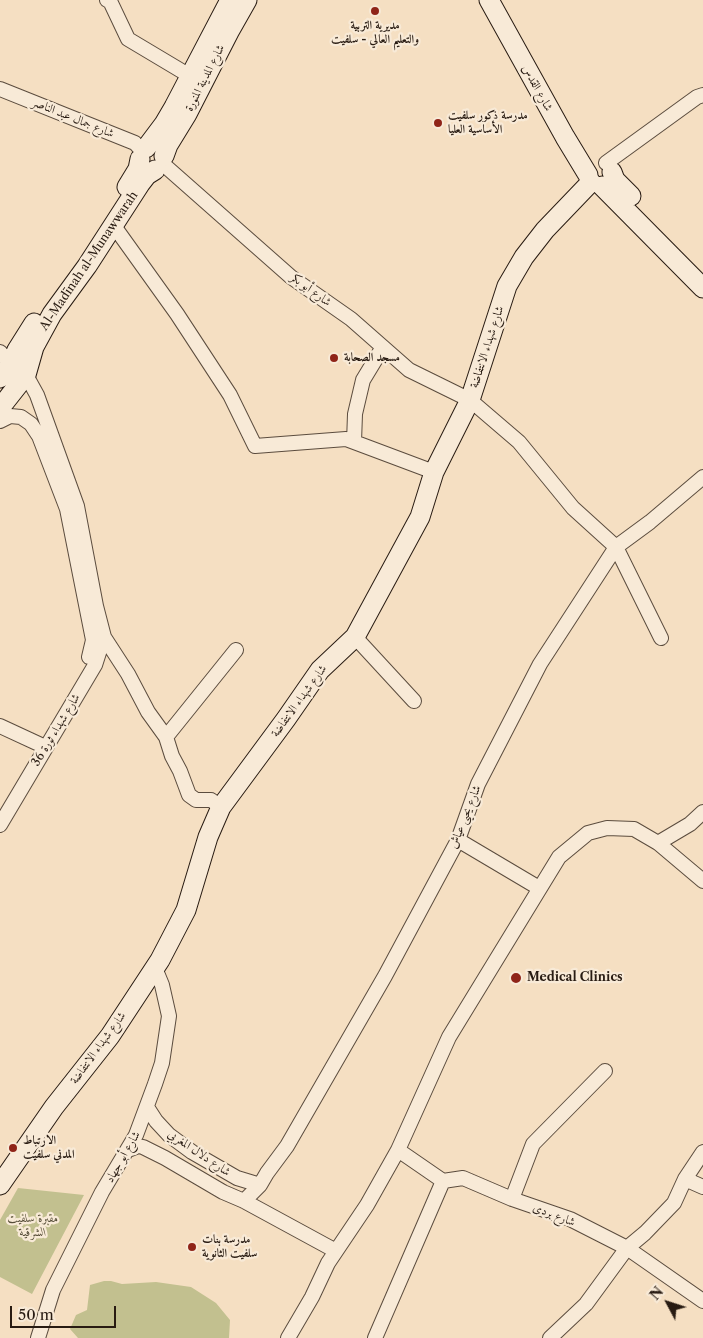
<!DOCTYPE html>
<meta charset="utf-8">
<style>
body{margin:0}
#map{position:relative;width:703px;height:1338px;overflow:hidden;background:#f5dfc2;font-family:"Libre Caslon Text",serif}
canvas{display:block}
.north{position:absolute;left:643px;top:1278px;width:50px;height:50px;-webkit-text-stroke:4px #f8ead7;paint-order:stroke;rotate:310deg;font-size:14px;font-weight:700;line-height:20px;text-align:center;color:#281b12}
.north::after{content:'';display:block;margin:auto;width:18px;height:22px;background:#281b12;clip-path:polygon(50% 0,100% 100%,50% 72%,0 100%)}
.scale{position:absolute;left:10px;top:1306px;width:106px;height:22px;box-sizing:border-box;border:2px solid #281b12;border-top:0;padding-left:6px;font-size:15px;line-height:18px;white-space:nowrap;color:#281b12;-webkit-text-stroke:4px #f8ead7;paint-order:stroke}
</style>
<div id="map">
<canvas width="703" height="1338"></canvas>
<div class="north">N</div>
<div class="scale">50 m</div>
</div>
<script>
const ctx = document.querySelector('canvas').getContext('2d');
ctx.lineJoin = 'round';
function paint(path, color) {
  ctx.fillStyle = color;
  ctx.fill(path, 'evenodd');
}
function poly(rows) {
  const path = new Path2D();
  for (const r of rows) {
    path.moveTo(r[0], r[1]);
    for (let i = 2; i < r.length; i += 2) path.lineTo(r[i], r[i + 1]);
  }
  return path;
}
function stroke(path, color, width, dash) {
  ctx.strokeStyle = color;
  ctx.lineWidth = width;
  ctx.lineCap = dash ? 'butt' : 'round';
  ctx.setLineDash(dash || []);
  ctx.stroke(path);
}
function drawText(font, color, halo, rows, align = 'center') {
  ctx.font = font + ' "Libre Caslon Text",Amiri,serif';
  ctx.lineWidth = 4.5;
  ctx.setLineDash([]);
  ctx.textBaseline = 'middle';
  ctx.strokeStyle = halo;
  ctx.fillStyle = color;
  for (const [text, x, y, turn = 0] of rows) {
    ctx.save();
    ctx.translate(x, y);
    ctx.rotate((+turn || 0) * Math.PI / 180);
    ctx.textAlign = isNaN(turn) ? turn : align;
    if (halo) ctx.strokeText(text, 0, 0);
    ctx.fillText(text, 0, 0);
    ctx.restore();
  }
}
paint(poly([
 [18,1188,84,1195,32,1294,0,1277,0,1220],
 [104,1281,111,1281,122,1284,156,1282,191,1287,216,1303,230,1320,229,1338,78,1338,70,1329,76,1315,87,1310,90,1285]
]), '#c2c08f');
const street = poly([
 [107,0,110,1,128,39,190,76],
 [0,89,135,143,142,151],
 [606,163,697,97,703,95],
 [163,164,291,277,351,319,409,370,470,400,519,442,573,508,616,547,661,638],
 [114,226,177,314,230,395,255,446,346,439,434,472],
 [0,352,11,364],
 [0,421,10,416,21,417,31,424,39,436,67,509,93,640,89,657],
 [354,442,355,414,363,380,383,347],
 [104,637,128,674,148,712,166,737,172,756,180,771,189,795,196,800,211,800,221,807],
 [355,637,414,701],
 [0,726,41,745],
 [166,737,236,650],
 [0,825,95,665,104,637,96,606,77,506,37,395,26,375],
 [458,840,539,888],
 [658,843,690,824,703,812],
 [147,1107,156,1121,169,1135,192,1152,237,1178,260,1185],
 [128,1150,138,1146,143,1147,165,1158,223,1192,244,1201,336,1251],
 [398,1150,443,1181,463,1178,512,1199,570,1219,627,1248,703,1301],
 [685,1179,703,1187],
 [512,1199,533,1144,605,1071],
 [244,1201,260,1185,267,1173,287,1146,385,976,458,840,478,784,540,664,616,547,650,522,703,477],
 [38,1338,53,1290,102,1192,136,1135,155,1084,162,1063,169,1016,162,985,155,968],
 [288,1338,312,1297,328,1263,367,1205,398,1150,449,1037,559,857,588,833,607,828,634,829,658,843,703,881],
 [375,1338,443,1181],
 [550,1338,586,1304,627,1248,645,1233,674,1203,685,1179,703,1152]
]);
const secondary = poly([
 [489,0,565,137,588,175],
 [146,148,164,124,174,107,230,0],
 [164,156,168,145,187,114,230,30,247,0],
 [612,172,615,180,631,196],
 [602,186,703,288],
 [127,187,138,169,140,159],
 [0,378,11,364,17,350,34,323],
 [0,408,26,375,34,347,52,314,87,266,140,184,147,175,155,170],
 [0,1185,54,1107,110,1036,160,960,186,910,208,837,221,807,286,719,320,670,355,637,420,517,434,472,470,400,507,286,524,257,545,230,591,182]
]);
stroke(street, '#5b4c3e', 16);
stroke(secondary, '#281b12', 21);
stroke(street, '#f8ead7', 14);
stroke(secondary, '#f8ead7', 19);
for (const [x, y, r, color] of [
 [375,11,5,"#8f2418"],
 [438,123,5,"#8f2418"],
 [334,358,5,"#8f2418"],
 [516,978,6,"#8f2418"],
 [13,1148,5,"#8f2418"],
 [192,1247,5,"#8f2418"]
]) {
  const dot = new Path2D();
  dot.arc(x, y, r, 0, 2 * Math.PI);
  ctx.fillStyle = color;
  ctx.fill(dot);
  stroke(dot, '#f8ead7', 2);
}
drawText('bold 12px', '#281b12', '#f8ead7', [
 ["مديرية التربية",375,26,"center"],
 ["والتعليم العالي - سلفيت",375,40,"center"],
 ["مدرسة ذكور سلفيت",448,116],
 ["الأساسية العليا",448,130],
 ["مسجد الصحابة",344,358],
 ["Medical Clinics",527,978],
 ["الارتباط",23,1141],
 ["المدني سلفيت",23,1155],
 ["مدرسة بنات",202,1240],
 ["سلفيت الثانوية",202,1254]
], 'left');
drawText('12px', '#281b12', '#f8ead7', [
 ["شارع المدينة المنورة",205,78,-63],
 ["شارع القدس",537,88,61],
 ["شارع جمال عبد الناصر",73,118,22],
 ["Al-Madīnah al-Munawwarah",89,261,-56],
 ["شارع أبو بكر",311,290,36],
 ["شارع شهداء الانتفاضة",487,347,-72],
 ["شارع شهداء الانتفاضة",299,701,-54],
 ["شارع شهداء ثورة 36",56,730,-59],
 ["شارع يحيى عياش",465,817,-68],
 ["شارع شهداء الانتفاضة",98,1048,-54],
 ["شارع دلال المغربي",199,1153,34],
 ["شارع أبو جهاد",123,1157,-60],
 ["شارع بردى",554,1215,21]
]);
drawText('italic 12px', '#564d38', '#f8ead7', [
 ["مقبرة سلفيت",33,1219],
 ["الشرقية",33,1233]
]);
</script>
